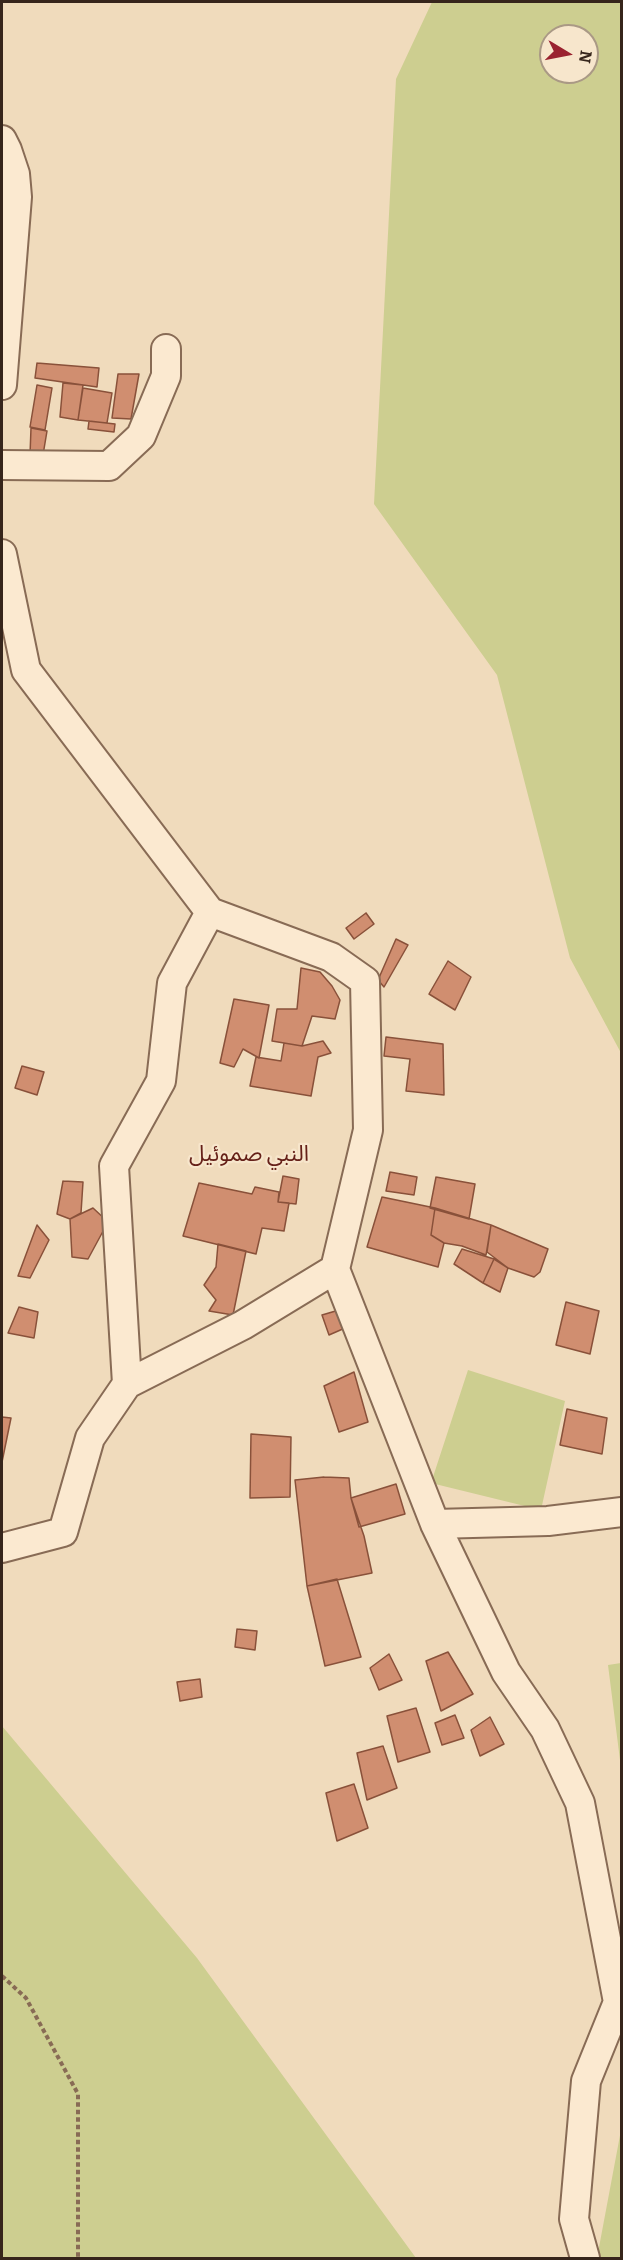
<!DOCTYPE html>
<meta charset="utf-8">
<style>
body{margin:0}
#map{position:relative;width:623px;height:2260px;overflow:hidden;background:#f0dbbc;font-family:Bitter,serif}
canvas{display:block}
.frame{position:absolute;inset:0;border:3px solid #36251b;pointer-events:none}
.north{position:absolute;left:539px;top:24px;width:60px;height:60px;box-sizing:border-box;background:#f7e6cc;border:2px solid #aa9985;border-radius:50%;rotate:100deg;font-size:16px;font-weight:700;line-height:24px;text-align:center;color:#36251b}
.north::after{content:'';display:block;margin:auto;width:21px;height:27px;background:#9a222f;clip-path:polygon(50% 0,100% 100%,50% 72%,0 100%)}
</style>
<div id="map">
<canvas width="623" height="2260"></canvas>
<div class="frame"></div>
<div class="north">N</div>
</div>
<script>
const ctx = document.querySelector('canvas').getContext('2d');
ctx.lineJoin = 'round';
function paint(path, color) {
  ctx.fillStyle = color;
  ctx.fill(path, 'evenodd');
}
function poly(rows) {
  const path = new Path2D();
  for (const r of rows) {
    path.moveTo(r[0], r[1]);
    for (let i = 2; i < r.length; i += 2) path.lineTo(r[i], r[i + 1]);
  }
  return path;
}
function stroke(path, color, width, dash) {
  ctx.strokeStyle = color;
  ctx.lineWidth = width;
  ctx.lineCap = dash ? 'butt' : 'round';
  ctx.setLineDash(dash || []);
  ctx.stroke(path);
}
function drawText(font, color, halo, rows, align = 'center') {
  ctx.font = font + ' Bitter,"Noto Sans Arabic",serif';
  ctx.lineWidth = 4.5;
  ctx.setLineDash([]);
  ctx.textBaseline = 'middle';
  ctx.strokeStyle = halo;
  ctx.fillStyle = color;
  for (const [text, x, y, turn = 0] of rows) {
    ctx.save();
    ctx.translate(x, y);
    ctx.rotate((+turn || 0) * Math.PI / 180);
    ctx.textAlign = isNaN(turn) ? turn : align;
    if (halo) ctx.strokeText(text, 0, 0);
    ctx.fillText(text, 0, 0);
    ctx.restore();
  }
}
paint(poly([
 [432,2,621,2,621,1053,570,958,497,675,374,504,396,79],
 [551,36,587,36,587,72,551,72],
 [468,1370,565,1401,541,1510,431,1483],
 [621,1663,622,1663,621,1768,608,1665],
 [2,1726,197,1958,416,2258,2,2258],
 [621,2130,621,2258,597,2258]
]), '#cdce90');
const building = poly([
 [37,363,99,368,97,387,35,378,37,363],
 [118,374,139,374,131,419,112,418,118,374],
 [63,383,83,385,78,420,60,417,63,383],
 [37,385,52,388,45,430,30,427,37,385],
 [83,388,112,393,107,423,78,420,83,388],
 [89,421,115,424,114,432,88,429,89,421],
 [31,428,47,431,43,455,30,455,31,428],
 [366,913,374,924,354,939,346,928,366,913],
 [396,939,408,945,384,987,378,980,396,939],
 [448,961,471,977,455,1010,429,994,448,961],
 [301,968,320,972,332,986,340,1000,335,1019,312,1016,302,1046,272,1041,277,1009,297,1009,301,968],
 [234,999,269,1005,259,1058,243,1049,234,1067,220,1063,234,999],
 [386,1037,443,1044,444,1095,406,1091,410,1059,384,1056,386,1037],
 [323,1041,331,1053,318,1057,311,1096,250,1086,256,1057,281,1061,284,1043,302,1046,323,1041],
 [22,1066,44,1072,37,1095,15,1088,22,1066],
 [390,1172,417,1177,414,1195,386,1191,390,1172],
 [283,1176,299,1179,296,1204,278,1202,283,1176],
 [436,1177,475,1184,469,1219,430,1208,436,1177],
 [63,1181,83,1182,81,1213,70,1219,57,1214,63,1181],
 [199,1183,252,1194,255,1187,279,1192,278,1202,289,1203,284,1231,262,1228,256,1254,183,1236,199,1183],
 [382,1197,435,1208,431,1235,444,1243,438,1267,367,1247,382,1197],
 [93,1208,108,1222,88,1259,72,1257,70,1219,93,1208],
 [435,1208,491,1225,486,1255,462,1246,444,1243,431,1235,435,1208],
 [37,1225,49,1240,30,1278,18,1276,37,1225],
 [491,1225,548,1249,540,1272,534,1277,508,1268,487,1252,491,1225],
 [218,1244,246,1251,233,1315,209,1311,216,1300,204,1285,216,1267,218,1244],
 [462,1249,494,1259,483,1283,454,1264,462,1249],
 [494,1259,508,1268,500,1292,483,1283,494,1259],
 [566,1302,599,1311,590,1354,556,1345,566,1302],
 [19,1307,38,1312,34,1338,8,1333,19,1307],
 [339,1310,345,1328,329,1335,322,1315,339,1310],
 [354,1372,368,1422,339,1432,324,1386,354,1372],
 [567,1409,607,1418,602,1454,560,1445,567,1409],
 [2,1417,11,1418,2,1462,2,1417],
 [251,1434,291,1437,290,1497,250,1498,251,1434],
 [324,1477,349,1478,351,1498,364,1536,372,1573,307,1586,295,1480,324,1477],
 [396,1484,405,1514,359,1527,351,1498,396,1484],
 [337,1579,361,1657,325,1666,307,1586,337,1579],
 [237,1629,257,1631,255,1650,235,1647,237,1629],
 [448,1652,473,1694,441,1711,426,1661,448,1652],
 [389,1654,402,1680,379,1690,370,1668,389,1654],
 [200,1679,202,1697,180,1701,177,1682,200,1679],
 [416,1708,430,1752,398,1762,387,1716,416,1708],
 [455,1715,464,1738,442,1745,435,1723,455,1715],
 [490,1717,504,1744,480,1756,471,1730,490,1717],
 [383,1746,397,1788,367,1800,357,1753,383,1746],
 [354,1784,368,1828,337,1841,326,1793,354,1784]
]);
paint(building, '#d08e70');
stroke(building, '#89513a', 1.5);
const street = poly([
 [2,140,7,150,15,174,17,197,2,385],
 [2,465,109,466,141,436,166,376,166,349],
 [2,554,26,670,210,912,331,957,365,981,368,1130,335,1269,435,1524,506,1672,545,1729,580,1803,618,2002,586,2081,574,2219,585,2258],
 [127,1384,243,1325,335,1269],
 [435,1524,548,1521,622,1512],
 [2,1548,63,1532,90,1438,127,1384,114,1166,161,1081,172,983,210,912]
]);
stroke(street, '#886b55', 32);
stroke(poly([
 [2,1976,26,1998,78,2094,78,2258]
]), '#886b55', 4, [4.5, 3]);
stroke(street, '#fbe9d0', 28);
drawText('22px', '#652018', '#f7e6cc', [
 ["النبي صموئيل",249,1155]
]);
</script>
